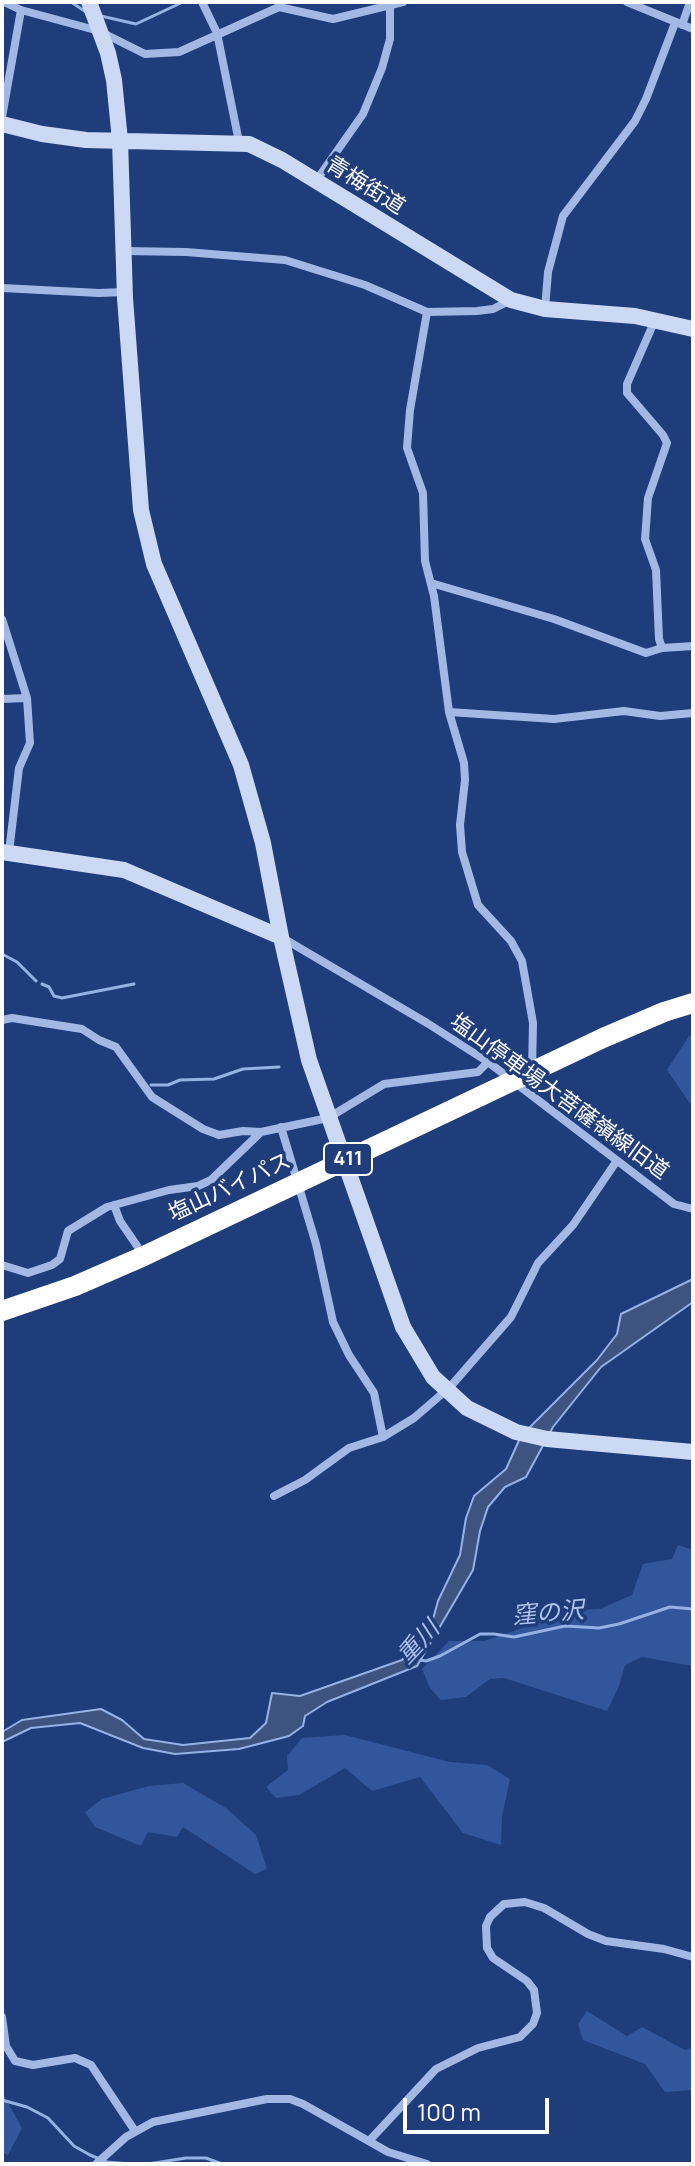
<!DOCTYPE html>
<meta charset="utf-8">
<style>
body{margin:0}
#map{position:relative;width:695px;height:2166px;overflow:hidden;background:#203d7b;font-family:Manrope,sans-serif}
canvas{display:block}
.frame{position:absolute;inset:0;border:4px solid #fff;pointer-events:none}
.scale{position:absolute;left:403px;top:2098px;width:146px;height:36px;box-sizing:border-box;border:4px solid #fff;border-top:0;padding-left:10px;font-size:24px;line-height:28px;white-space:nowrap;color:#fff;-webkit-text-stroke:6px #203d7b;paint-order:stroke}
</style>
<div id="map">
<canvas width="695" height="2166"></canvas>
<div class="frame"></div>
<div class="scale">100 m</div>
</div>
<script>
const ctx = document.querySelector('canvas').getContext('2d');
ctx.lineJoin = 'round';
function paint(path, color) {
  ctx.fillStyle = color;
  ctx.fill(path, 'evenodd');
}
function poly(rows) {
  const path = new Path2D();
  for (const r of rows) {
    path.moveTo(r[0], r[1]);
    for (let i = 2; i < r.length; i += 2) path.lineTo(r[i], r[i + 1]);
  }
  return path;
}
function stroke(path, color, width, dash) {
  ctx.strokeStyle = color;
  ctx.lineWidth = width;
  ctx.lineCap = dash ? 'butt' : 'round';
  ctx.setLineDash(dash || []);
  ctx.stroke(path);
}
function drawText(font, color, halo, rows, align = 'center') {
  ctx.font = font + ' Manrope,"Noto Sans JP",sans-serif';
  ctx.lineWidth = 7;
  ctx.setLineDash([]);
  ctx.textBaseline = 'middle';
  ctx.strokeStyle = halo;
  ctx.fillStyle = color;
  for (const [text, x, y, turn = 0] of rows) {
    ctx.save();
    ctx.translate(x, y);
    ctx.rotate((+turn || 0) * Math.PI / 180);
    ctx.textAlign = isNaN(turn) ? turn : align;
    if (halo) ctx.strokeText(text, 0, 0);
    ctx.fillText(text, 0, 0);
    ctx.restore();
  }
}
paint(poly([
 [693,1034,693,1108,667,1070,689,1036],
 [678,1545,693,1550,693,1666,642,1657,625,1665,619,1686,607,1711,504,1678,490,1679,466,1697,441,1700,430,1688,422,1669,449,1641,484,1641,538,1623,562,1611,600,1609,632,1595,643,1564,672,1559],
 [345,1735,450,1762,487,1765,510,1779,502,1816,501,1845,463,1833,420,1777,372,1791,345,1768,299,1795,276,1798,266,1787,288,1770,287,1756,302,1738],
 [183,1783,226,1808,256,1835,267,1869,255,1874,183,1827,177,1837,148,1832,141,1846,95,1827,85,1812,102,1799,149,1786],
 [587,2011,627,2036,642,2027,685,2050,693,2047,693,2090,665,2092,645,2064,583,2040,578,2024],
 [2,2092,22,2128,8,2155,2,2152]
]), '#359');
const water = poly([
 [693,1279,693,1302,601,1367,553,1427,526,1477,505,1487,488,1507,480,1531,473,1570,417,1666,327,1702,305,1716,303,1726,289,1736,239,1749,175,1754,143,1748,80,1723,31,1728,2,1742,2,1732,22,1720,101,1709,122,1720,144,1739,183,1745,250,1738,266,1723,272,1693,300,1696,402,1660,430,1630,438,1601,460,1555,466,1518,474,1496,506,1469,521,1436,597,1360,617,1334,621,1314,693,1279]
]);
paint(water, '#3d5380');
stroke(water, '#95b2e7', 2);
stroke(poly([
 [71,2,86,12],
 [101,16,136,24,183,2],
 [2,954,17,962,36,981],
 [42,984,49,987,54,996,62,998,134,984],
 [151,1085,168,1085,180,1080,214,1079,243,1069,279,1067],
 [420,1660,426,1661,440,1656,480,1634,494,1634,514,1637,565,1626,599,1628,619,1624,670,1607,693,1609],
 [2,2100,27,2107,48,2118,74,2146,90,2155,107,2162,130,2164],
 [148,2164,186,2158,206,2158,222,2164]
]), '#95b2e7', 3);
stroke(poly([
 [4,2,21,10,99,31,145,54,179,52,279,7,333,19,403,2],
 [202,2,217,33,239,142],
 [627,2,693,29],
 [682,25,690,2],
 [2,117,21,10],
 [316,181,363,114,382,68,390,39,390,7],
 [124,251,186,252,285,260,365,285,427,312,477,311,493,309,511,300],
 [2,288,99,293,125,292],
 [545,309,548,272,563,216,635,121,646,99,675,23],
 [427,312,410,410,407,448,423,493,425,561,434,596,449,712,464,763,465,780,460,825,462,852,478,905,511,941,522,961,533,1023,532,1071],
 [655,320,627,384,627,393,663,435,667,443,648,498,645,539,656,570,659,639,662,648],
 [431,583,554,619,646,653,662,648,693,646],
 [2,619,27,698,30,743,19,768,9,852],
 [2,699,27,698],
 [449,712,554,719,624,711,660,716,693,713],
 [281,937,427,1023,488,1062,674,1204,693,1209],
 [2,1020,12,1018,82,1029,99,1040,116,1047,152,1097,203,1129,219,1135,243,1131,261,1132],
 [281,1127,316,1244,333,1322,349,1355,374,1393,383,1437],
 [114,1205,120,1221,144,1256],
 [2,1265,28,1273,52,1265,60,1259,68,1231,107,1207,169,1190,198,1186,211,1180,261,1132,328,1118,384,1084,478,1072,488,1062],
 [274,1496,305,1480,349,1448,383,1437,414,1418,450,1387,511,1317,538,1263,573,1225,616,1162],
 [2,2017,6,2046,15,2061,33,2065,75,2058,91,2065,135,2131],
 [370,2140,436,2069,478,2048,520,2037,533,2024,537,2013,534,1990,527,1981,493,1958,487,1948,486,1926,490,1917,504,1904,525,1902,544,1908,588,1934,606,1941,664,1949,693,1957],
 [96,2164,126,2137,153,2122,267,2099,290,2099,303,2104,388,2152,427,2164]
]), '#a2b9e6', 8);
stroke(poly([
 [89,2,108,53,114,80,120,140,125,298,141,510,154,564,241,765,263,843,281,937,309,1060,403,1327],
 [2,124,42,134,86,140,249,144,282,160,511,300,545,309,635,316,693,329],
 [2,852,124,870,281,937],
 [580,1442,693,1452]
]), '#ccd9f5', 16);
stroke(poly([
 [2,1311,75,1286,144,1256,603,1038,664,1012,693,1003]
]), '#fff', 20);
stroke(poly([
 [403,1327,433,1377,467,1408,516,1432,547,1439,580,1442]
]), '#ccd9f5', 16);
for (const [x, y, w] of [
 [348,1159,48]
]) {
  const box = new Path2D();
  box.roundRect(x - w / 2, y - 16, w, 32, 6);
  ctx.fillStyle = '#203d7b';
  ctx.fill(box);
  stroke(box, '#fff', 2);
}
drawText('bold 20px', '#fff', null, [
 ["411",348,1159]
]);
drawText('22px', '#fff', '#203d7b', [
 ["青梅街道",365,186,32],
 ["塩山停車場大菩薩嶺線旧道",559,1097,36],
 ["塩山バイパス",230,1188,-25]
]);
drawText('italic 24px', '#adc3ee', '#203d7b', [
 ["窪の沢",548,1614,-5],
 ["重川",419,1643,-47]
]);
</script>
